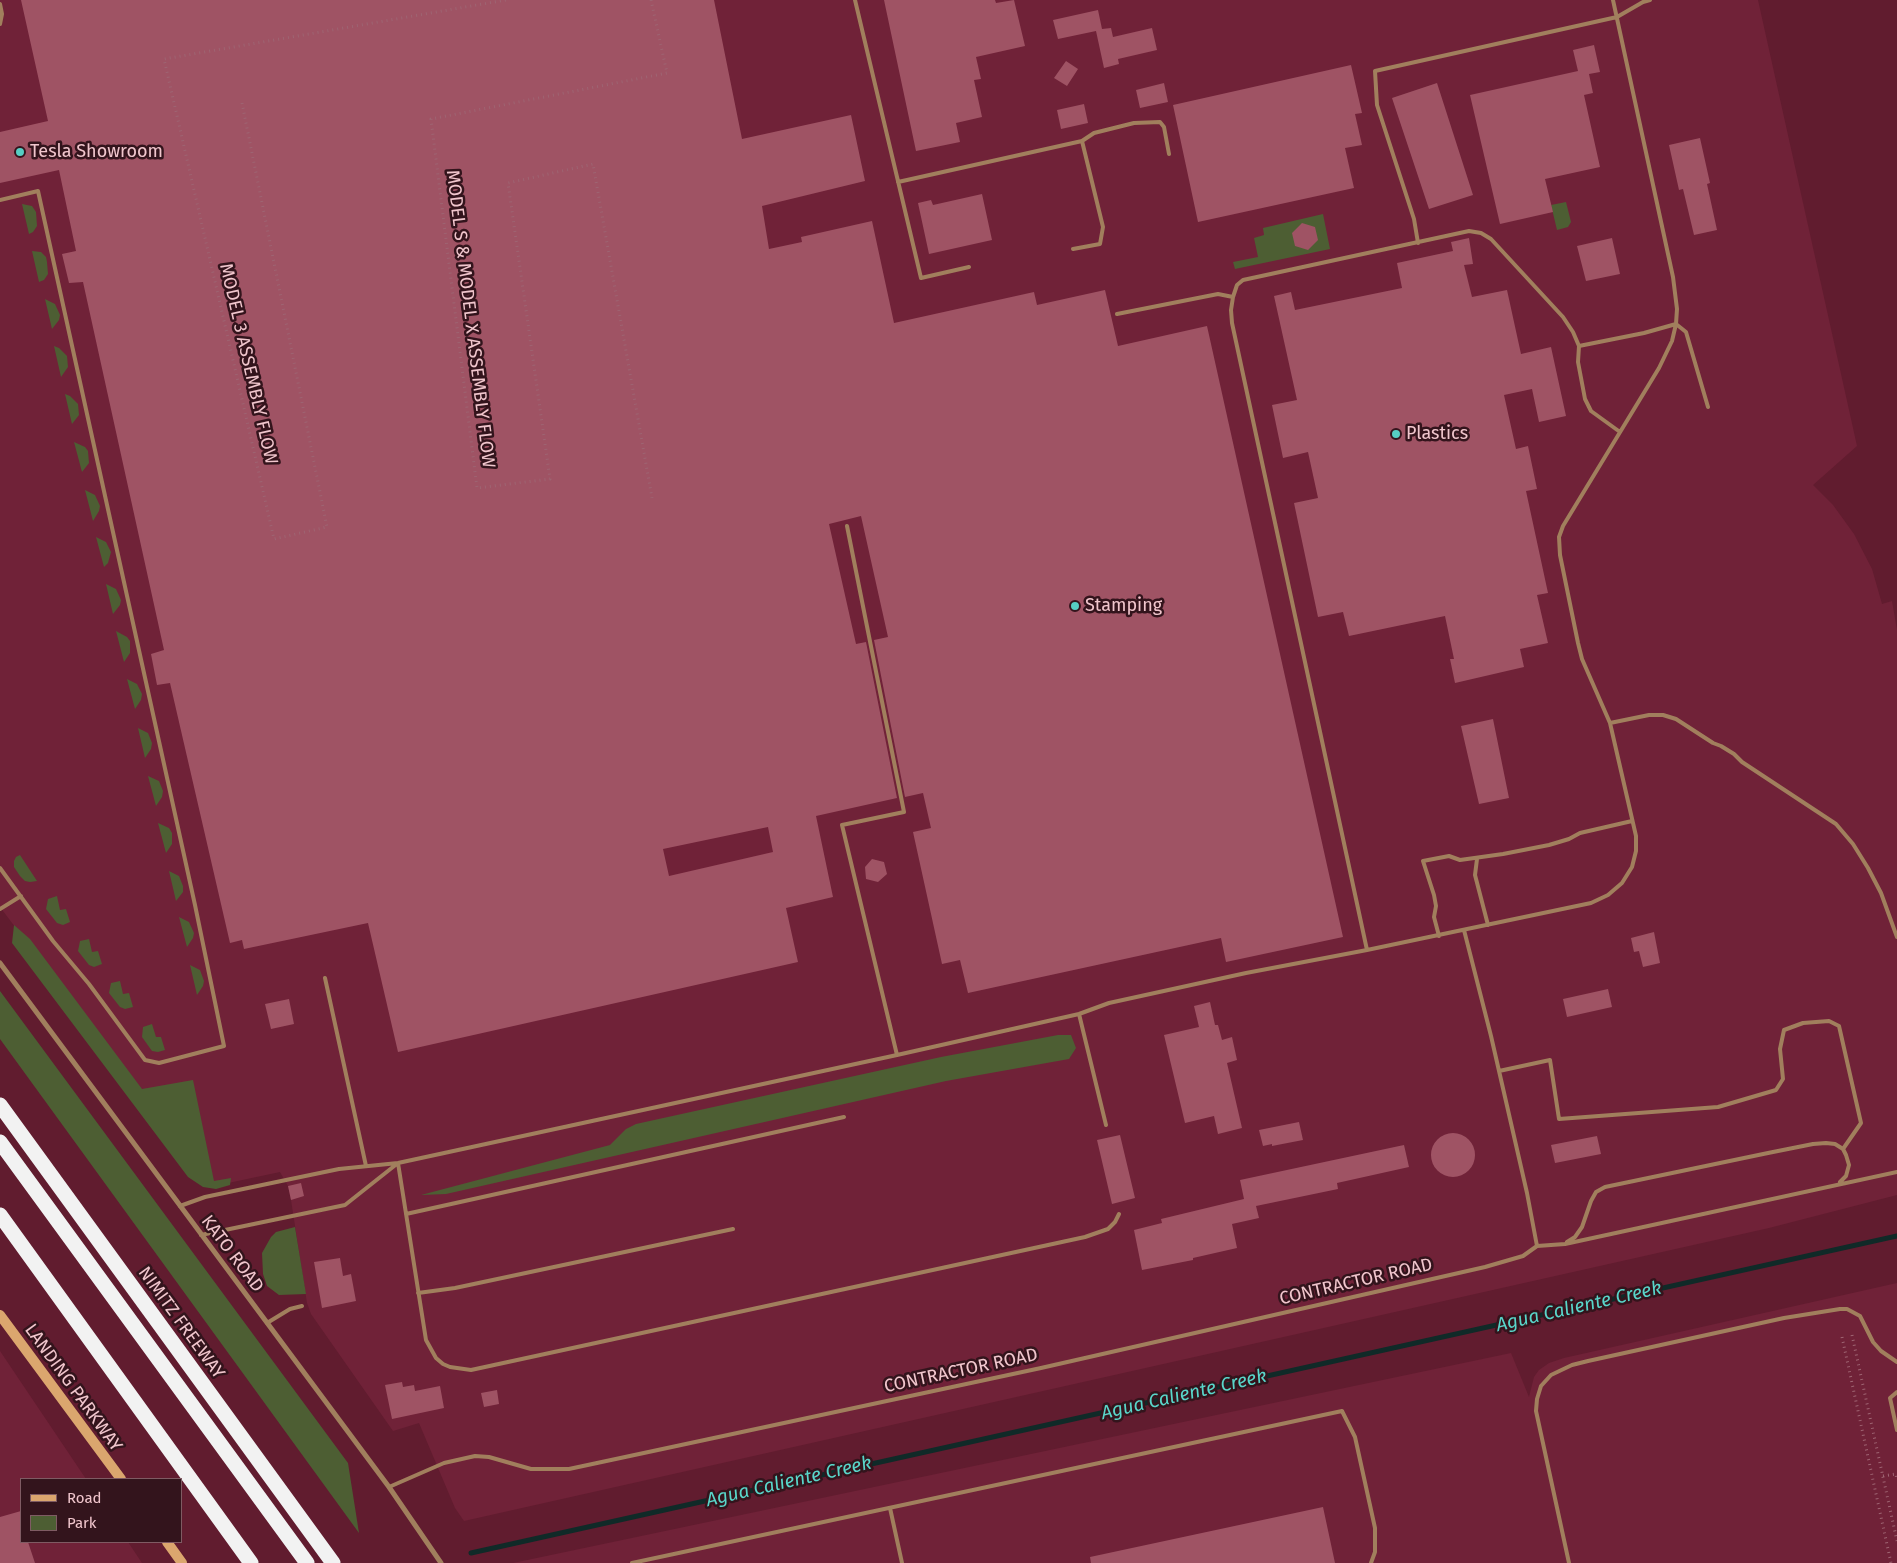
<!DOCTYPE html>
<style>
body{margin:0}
#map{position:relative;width:1897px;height:1563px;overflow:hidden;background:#611c2f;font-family:"Fira Sans",sans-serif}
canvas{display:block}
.legend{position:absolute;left:20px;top:1478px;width:162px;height:65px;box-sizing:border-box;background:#33141c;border:1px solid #7f5b63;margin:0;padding:6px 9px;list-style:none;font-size:15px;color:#f1c6cd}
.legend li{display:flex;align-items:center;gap:10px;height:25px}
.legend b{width:25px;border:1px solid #7f5b63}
</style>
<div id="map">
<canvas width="1897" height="1563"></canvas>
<ul class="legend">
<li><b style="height:6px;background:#dba66e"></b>Road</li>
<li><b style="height:14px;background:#4d5e33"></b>Park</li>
</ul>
</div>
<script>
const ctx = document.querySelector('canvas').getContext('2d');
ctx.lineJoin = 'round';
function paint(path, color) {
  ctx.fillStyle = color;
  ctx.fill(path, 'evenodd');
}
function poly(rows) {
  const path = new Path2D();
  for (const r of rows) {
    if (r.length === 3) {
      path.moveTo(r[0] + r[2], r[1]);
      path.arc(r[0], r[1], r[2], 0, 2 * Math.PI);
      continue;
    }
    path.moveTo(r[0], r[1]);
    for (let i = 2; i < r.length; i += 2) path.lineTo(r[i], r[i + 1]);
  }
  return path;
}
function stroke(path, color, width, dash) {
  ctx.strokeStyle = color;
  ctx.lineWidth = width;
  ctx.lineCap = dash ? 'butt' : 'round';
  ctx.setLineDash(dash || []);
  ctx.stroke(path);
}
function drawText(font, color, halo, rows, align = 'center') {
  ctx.font = font + ' "Fira Sans",sans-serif';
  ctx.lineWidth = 5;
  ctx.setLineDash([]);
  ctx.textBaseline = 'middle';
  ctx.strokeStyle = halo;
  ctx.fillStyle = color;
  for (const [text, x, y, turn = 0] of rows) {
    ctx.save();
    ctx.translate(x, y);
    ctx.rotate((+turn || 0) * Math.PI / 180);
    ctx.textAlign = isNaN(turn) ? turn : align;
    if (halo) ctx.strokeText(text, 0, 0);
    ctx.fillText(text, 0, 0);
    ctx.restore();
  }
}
paint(poly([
 [0,0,1758,0,1857,446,1813,485,1833,505,1854,534,1872,569,1882,604,1892,601,1897,630,1897,1195,1769,1228,464,1521,455,1508,419,1423,393,1431,311,1314,307,1303,291,1200,288,1186,280,1172,214,1186,141,1094,0,907],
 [1897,1283,1897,1563,513,1563,1511,1353,1529,1397,1534,1377,1539,1370,1549,1363,1564,1358],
 [0,1351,86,1479,21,1479,21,1542,128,1542,142,1563,0,1563]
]), '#702238');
paint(poly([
 [1566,202,1571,222,1568,227,1557,230,1551,205],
 [22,204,32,206,36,212,37,226,33,232,29,234],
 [1323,214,1330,249,1235,269,1233,262,1258,257,1254,238,1264,235,1263,228],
 [32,251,41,252,46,257,47,262,48,274,44,280,39,282],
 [45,299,55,304,60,315,59,320,52,329],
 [54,346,59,348,67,356,68,367,61,377],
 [65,394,70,396,78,404,79,415,72,424],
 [74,442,85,447,88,451,89,463,82,472],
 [85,490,95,495,100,506,99,511,93,521],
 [96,537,106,542,111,552,108,563,104,567],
 [106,584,116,589,121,600,120,605,113,614],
 [116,631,127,637,130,641,130,653,124,662],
 [127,679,137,684,142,694,141,700,135,709],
 [138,728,148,733,152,743,151,749,145,758],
 [148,776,159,781,163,791,162,797,156,806],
 [158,823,169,828,172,833,172,844,166,853],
 [20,855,37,881,30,882,25,881,20,876,14,867,14,861,16,857],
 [169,871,179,876,183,886,183,892,176,901],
 [57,896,60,910,66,909,70,922,63,925,57,923,46,909,48,899],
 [179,917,189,922,194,933,193,938,187,947],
 [14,925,30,939,142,1089,193,1080,214,1181,231,1178,230,1185,216,1189,203,1187,188,1177,12,943],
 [89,939,92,952,98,951,102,964,94,967,89,965,78,951,80,941],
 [190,965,200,970,204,981,203,986,197,995],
 [120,981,123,994,129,993,133,1007,125,1009,120,1007,109,993,111,983],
 [0,991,348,1463,359,1533,0,1039],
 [152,1024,156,1037,161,1037,165,1050,158,1052,152,1051,142,1037,143,1027],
 [1058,1035,1071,1035,1076,1048,1069,1059,946,1081,446,1194,421,1195,610,1145,626,1129,636,1124,941,1057],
 [295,1227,306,1294,279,1295,267,1286,263,1274,262,1253,271,1237,276,1232]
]), '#4d5e33');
stroke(poly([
 [471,1553,1897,1236]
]), '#102a28', 5);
paint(poly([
 [21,0,714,0,742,139,851,115,865,181,762,206,769,249,802,242,801,237,872,221,894,323,1034,292,1037,305,1105,290,1118,346,1207,326,1343,937,1226,962,1221,938,968,993,960,960,942,964,913,832,931,828,923,793,905,797,874,640,888,637,861,516,829,524,856,644,866,642,897,798,816,816,833,897,786,908,798,962,398,1052,368,923,244,949,242,940,230,943,170,683,157,685,151,654,164,650,83,282,69,283,62,254,76,251,59,170,0,183,0,132,48,121],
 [768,827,773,852,669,876,663,849],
 [884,0,995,0,996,3,1014,0,1025,46,976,57,981,79,974,80,982,117,956,123,960,142,916,151],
 [1098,10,1102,29,1111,28,1113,37,1152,28,1157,50,1118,59,1119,64,1104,68,1096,31,1058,39,1053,20],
 [1594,45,1600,72,1589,74,1593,93,1584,95,1600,167,1545,179,1553,212,1500,224,1470,95,1578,71,1573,50],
 [1066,61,1078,69,1067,86,1054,78],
 [1351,65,1362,113,1355,114,1362,145,1345,148,1354,188,1198,222,1173,105],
 [1164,83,1168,102,1140,108,1136,90],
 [1437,83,1473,195,1429,209,1392,98],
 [1084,104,1088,123,1061,129,1057,110],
 [1700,138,1710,183,1707,184,1717,230,1694,235,1683,189,1679,190,1669,145],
 [982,194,992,240,929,254,918,203,931,200,933,205],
 [1302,223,1315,227,1318,240,1308,250,1295,246,1292,233],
 [1469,238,1473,264,1464,265,1472,297,1507,290,1521,354,1551,347,1566,416,1539,422,1532,389,1504,395,1516,449,1528,446,1537,489,1526,491,1548,593,1537,595,1548,643,1520,649,1524,667,1455,683,1450,659,1454,659,1445,616,1349,636,1343,612,1318,617,1294,503,1318,498,1308,452,1283,458,1272,405,1297,400,1274,296,1291,292,1295,310,1402,288,1397,263,1453,251,1451,242],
 [1612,238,1620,274,1586,281,1577,246],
 [1493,719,1509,798,1479,804,1461,726],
 [872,859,884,862,887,874,878,882,866,879,865,867],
 [1654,932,1660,963,1643,967,1639,951,1634,952,1631,938],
 [1608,989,1612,1007,1567,1017,1563,999],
 [289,999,294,1024,271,1029,265,1004],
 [1210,1002,1215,1025,1218,1025,1222,1040,1232,1037,1237,1060,1227,1063,1242,1128,1218,1134,1214,1116,1185,1123,1164,1035,1199,1027,1194,1006],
 [1299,1122,1303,1140,1272,1146,1272,1144,1263,1146,1259,1130],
 [1453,1155,22],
 [1120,1135,1135,1198,1112,1204,1097,1140],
 [1597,1136,1601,1154,1555,1163,1551,1145],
 [1404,1145,1409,1167,1337,1183,1338,1189,1256,1206,1259,1218,1232,1224,1237,1248,1193,1258,1193,1260,1142,1270,1134,1230,1162,1223,1161,1219,1244,1199,1240,1180],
 [301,1183,304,1196,291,1200,288,1186],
 [340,1258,343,1276,351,1274,356,1301,322,1308,314,1262],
 [402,1382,403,1387,414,1385,415,1391,440,1386,444,1408,392,1419,385,1385],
 [497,1390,499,1404,484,1407,481,1393],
 [1323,1507,1335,1563,1091,1563,1090,1557],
 [21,1511,21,1542,28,1542,35,1563,0,1563,0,1517]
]), '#9f5364');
stroke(poly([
 [651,0,667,73,431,119,477,488,550,479,508,183,593,164,652,498],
 [242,103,327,527,274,539,164,59,506,0],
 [1852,1335,1897,1541],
 [1842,1337,1891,1563],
 [1883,1476,1896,1474,1897,1480]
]), '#9e6472', 3, [1, 4]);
stroke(poly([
 [855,0,921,278,969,267],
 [1613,0,1673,277,1677,309,1676,324,1686,332,1708,407],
 [0,4,2,14,0,24],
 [898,182,1082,141,1094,133,1134,123,1160,122,1164,127,1169,154],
 [0,200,38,191,195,905,224,1046,159,1063,145,1060,89,984,53,941,0,868],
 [1418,243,1414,219,1377,105,1375,71,1617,17,1643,2,1650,0],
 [1073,249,1100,244,1103,227,1082,141],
 [1233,297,1231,310,1232,323,1367,950],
 [1579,346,1578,362,1585,399,1591,411,1620,432],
 [847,526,904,812,842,825,897,1055],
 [1610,723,1649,715,1663,715,1676,719,1713,743,1721,746,1734,754,1742,762,1836,824,1853,844,1868,868,1881,893,1897,937],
 [1477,859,1475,875,1488,925],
 [0,909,21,896],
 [1464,930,1491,1036,1527,1193,1537,1246],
 [1439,936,1434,917,1436,906,1434,895,1423,861,1449,856,1460,860,1503,854,1549,845,1569,839,1580,833,1632,821],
 [325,978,366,1166],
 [1079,1014,1106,1125],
 [1499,1071,1550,1060,1559,1119,1718,1107,1776,1090,1783,1079,1780,1049,1784,1030,1803,1023,1829,1021,1839,1026,1861,1123,1843,1149],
 [398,1163,426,1340,436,1358,443,1364,450,1367,471,1370,1085,1237,1108,1229,1115,1222,1119,1214],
 [180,1206,205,1197,286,1180,339,1169,398,1163,897,1055,1079,1014,1109,1003,1246,973,1367,950,1591,903,1608,895,1622,883,1632,867,1636,851,1636,836,1610,723,1582,659,1578,643,1560,555,1559,537,1563,526,1659,368,1672,341,1676,324,1644,333,1579,346,1573,332,1563,317,1491,239,1481,233,1469,231,1243,280,1237,285,1233,297,1218,294,1117,314],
 [406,1214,844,1117],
 [201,1235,345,1205,398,1163],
 [1567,1242,1575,1237,1582,1227,1591,1201,1596,1192,1605,1187,1768,1153,1813,1144,1826,1143,1835,1144,1843,1149,1846,1155,1849,1165,1846,1176,1840,1182],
 [1537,1246,1565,1244,1897,1172],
 [418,1293,455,1288,733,1229],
 [267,1323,290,1309,302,1306],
 [1897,1392,1890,1398,1897,1430],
 [389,1487,444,1463,475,1456,489,1457,531,1469,569,1469,1041,1368,1485,1267,1523,1256,1537,1246],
 [890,1508,902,1563],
 [632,1563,1342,1411,1355,1437,1375,1528,1375,1552,1371,1563],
 [1569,1563,1536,1411,1537,1399,1541,1386,1551,1375,1572,1365,1588,1361,1784,1318,1840,1309,1847,1309,1860,1316,1873,1342,1881,1351,1897,1362]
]), '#a17f5d', 4);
stroke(poly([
 [0,963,389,1487,441,1563]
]), '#a17f5d', 5);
stroke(poly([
 [0,1315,121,1479],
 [167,1542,182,1563]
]), '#dba66e', 10);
stroke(poly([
 [0,1105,333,1563],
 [0,1142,307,1563],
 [0,1215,251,1563]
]), '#f2f2f2', 15);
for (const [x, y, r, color] of [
 [20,152,5,"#56cec3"],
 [1396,434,5,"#56cec3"],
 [1075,606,5,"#56cec3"]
]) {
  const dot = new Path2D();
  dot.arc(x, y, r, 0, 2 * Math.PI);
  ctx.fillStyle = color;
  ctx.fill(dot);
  stroke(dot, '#33141c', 2);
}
drawText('18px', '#f1c6cd', '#33141c', [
 ["Tesla Showroom",30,152],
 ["Plastics",1406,434],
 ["Stamping",1085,606]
], 'left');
drawText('18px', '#f1c6cd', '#33141c', [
 ["MODEL S & MODEL X ASSEMBLY FLOW",470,319,83],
 ["MODEL 3 ASSEMBLY FLOW",248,364,77],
 ["KATO ROAD",232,1254,53],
 ["CONTRACTOR ROAD",1356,1282,-13],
 ["NIMITZ FREEWAY",181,1323,54],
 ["CONTRACTOR ROAD",961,1371,-12],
 ["LANDING PARKWAY",73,1388,54]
]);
drawText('italic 19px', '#59d6ca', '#33141c', [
 ["Agua Caliente Creek",1579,1307,-13],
 ["Agua Caliente Creek",1184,1395,-13],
 ["Agua Caliente Creek",789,1482,-13]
]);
</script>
